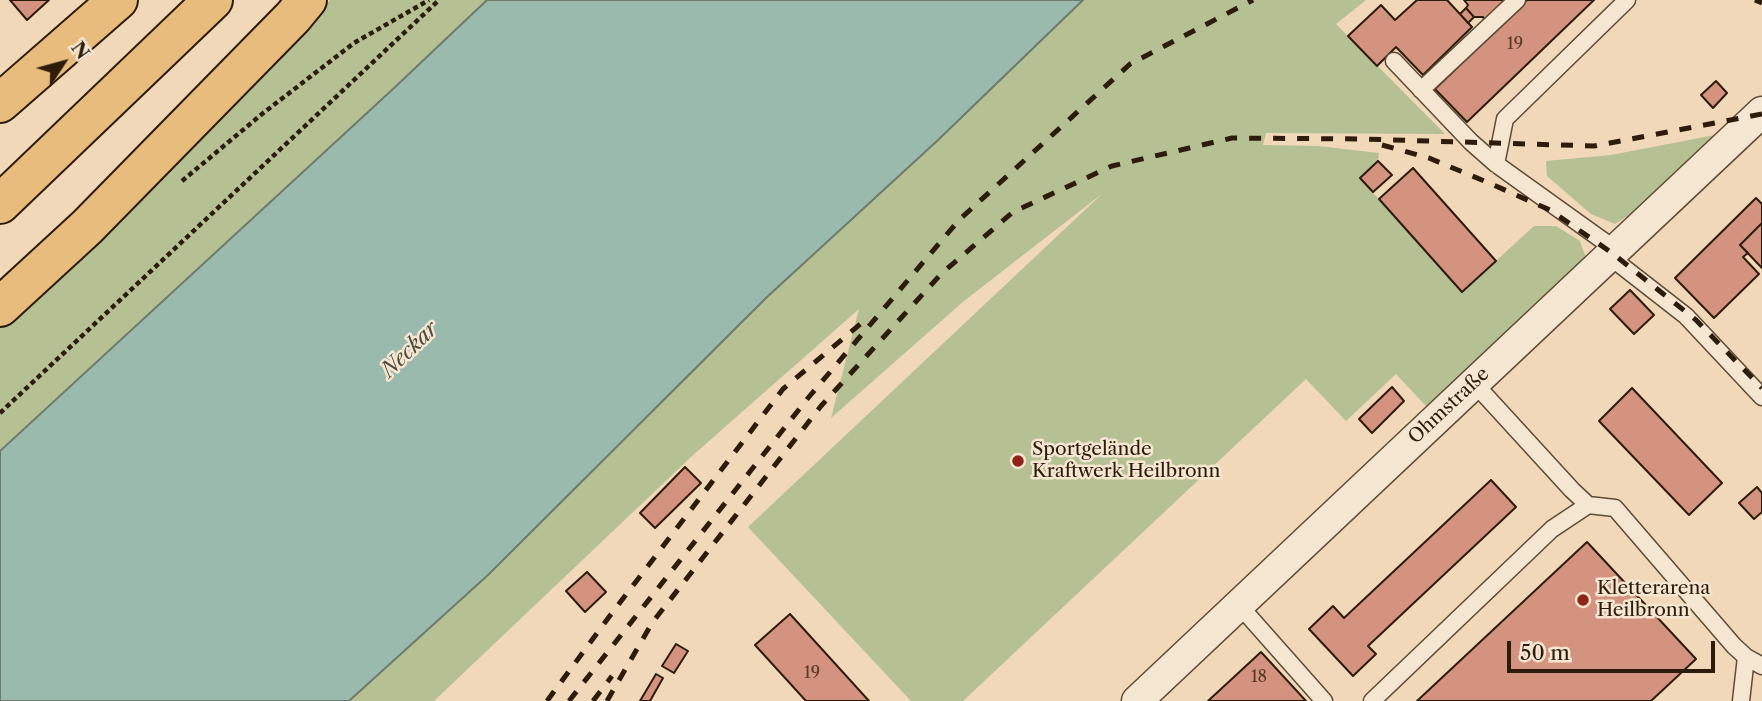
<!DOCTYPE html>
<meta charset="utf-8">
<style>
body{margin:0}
#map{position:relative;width:1762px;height:701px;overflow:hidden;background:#f0d8b8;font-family:"Libre Caslon Text",serif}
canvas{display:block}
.north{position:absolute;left:28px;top:28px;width:70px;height:70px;-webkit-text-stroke:5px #f5e6d1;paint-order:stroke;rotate:54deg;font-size:19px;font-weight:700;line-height:28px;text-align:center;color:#2d1c0b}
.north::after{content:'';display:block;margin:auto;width:24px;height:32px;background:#2d1c0b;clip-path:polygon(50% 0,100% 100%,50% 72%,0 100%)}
.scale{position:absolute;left:1507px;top:641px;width:208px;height:32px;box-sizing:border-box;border:4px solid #2d1c0b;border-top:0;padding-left:9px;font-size:21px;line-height:24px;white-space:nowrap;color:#2d1c0b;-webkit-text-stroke:5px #f5e6d1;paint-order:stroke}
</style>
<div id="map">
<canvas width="1762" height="701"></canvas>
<div class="north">N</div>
<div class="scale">50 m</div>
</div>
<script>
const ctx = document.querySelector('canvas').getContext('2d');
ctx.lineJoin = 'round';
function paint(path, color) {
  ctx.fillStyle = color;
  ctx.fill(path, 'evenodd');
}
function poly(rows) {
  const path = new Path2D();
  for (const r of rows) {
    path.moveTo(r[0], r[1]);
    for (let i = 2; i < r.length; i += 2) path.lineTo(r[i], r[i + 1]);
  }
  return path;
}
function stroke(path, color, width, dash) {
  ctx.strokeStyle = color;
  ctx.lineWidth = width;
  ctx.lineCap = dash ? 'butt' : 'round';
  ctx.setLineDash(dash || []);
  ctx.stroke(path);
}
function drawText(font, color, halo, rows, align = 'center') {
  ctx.font = font + ' "Libre Caslon Text",serif';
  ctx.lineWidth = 5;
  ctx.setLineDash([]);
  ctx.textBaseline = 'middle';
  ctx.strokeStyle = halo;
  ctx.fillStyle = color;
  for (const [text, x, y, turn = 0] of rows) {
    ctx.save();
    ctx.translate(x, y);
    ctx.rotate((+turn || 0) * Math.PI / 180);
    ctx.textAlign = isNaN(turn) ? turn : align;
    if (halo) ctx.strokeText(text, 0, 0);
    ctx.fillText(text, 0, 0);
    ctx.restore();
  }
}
paint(poly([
 [330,0,487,0,393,89,0,451,0,326,301,36],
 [1083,0,1366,0,1336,24,1445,134,1266,133,1263,145,1318,146,1379,153,1378,161,1360,178,1462,292,1534,226,1556,226,1580,241,1586,258,1427,407,1396,374,1346,421,1306,379,963,701,911,701,748,527,1103,193,964,301,831,418,859,309,692,456,434,701,349,701,488,575,767,297,937,141],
 [1715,135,1664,193,1615,224,1591,214,1547,176,1546,161,1611,155]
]), '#b5c093');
const water = poly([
 [487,0,1083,0,937,141,767,297,488,575,349,701,0,701,0,451,393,89,487,0]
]);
paint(water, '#9abaad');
stroke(water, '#6e7b6c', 2);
const building = poly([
 [10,0,49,0,27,20,10,0],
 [1417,0,1447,0,1472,27,1423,75,1396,47,1377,66,1348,36,1381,5,1395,20,1417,0],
 [1464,0,1507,0,1487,19,1484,19,1483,17,1474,17,1466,8,1468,5,1464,0],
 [1527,0,1594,0,1467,122,1435,89,1527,0],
 [1466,8,1474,17,1468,23,1460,14,1466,8],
 [1716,81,1727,93,1713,108,1701,95,1716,81],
 [1378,161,1392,175,1373,192,1360,178,1378,161],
 [1413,168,1496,261,1462,292,1379,199,1413,168],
 [1756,198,1762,204,1762,223,1740,245,1748,253,1743,257,1759,274,1714,318,1675,278,1756,198],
 [1762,223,1762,268,1740,245,1762,223],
 [1630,290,1654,315,1634,334,1610,309,1630,290],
 [1392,387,1404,401,1372,433,1359,419,1392,387],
 [1632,388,1722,483,1689,515,1599,421,1632,388],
 [685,467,701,483,655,528,640,513,685,467],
 [1491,480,1516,507,1368,646,1376,654,1353,676,1309,629,1333,606,1344,618,1491,480],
 [1757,487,1762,493,1762,512,1754,519,1739,503,1757,487],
 [1587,542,1696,659,1651,701,1417,701,1587,542],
 [587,572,606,592,585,612,566,591,587,572],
 [790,614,869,701,806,701,755,645,790,614],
 [676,644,688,651,674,673,662,666,676,644],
 [1261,652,1306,701,1208,701,1261,652],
 [656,674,663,678,650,701,640,701,656,674]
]);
paint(building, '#d4937f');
stroke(building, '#2d1c0b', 2);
const lane = poly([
 [1394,61,1471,142,1496,164,1616,250],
 [1421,90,1517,0],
 [1496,164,1505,119,1627,0],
 [1609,256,1686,316,1762,397],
 [1474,383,1572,490,1588,505],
 [1239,605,1324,701],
 [1372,701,1552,529,1588,505,1615,508,1734,646,1746,657,1762,666],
 [1741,701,1746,657]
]);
const street = poly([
 [1137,701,1762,112]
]);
const primary = poly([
 [0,103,118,0],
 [0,204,213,0],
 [0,307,87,227,293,17,307,0]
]);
stroke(lane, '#5e4b36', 19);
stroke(street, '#5e4b36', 33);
stroke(primary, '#2d1c0b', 42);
stroke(poly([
 [182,181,262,114,354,43,429,0],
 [0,413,439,0]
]), '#2d1c0b', 4.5, [5, 3.5]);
stroke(lane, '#f5e6d1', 16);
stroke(street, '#f5e6d1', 30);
stroke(primary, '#e8bc7c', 38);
stroke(poly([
 [1755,0,1762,3],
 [1382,145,1429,158,1489,183,1550,210,1612,253,1696,320,1762,388],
 [547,701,609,617,783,389,864,321],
 [569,701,808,398,959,220,1130,64,1253,0],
 [593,701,612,676],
 [607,701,652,623,821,406,941,274,1013,212,1112,166,1232,138,1362,139,1594,146,1762,114]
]), '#2d1c0b', 5, [12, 12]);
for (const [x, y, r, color] of [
 [1018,461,7,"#8f2418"],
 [1583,600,7,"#8f2418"]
]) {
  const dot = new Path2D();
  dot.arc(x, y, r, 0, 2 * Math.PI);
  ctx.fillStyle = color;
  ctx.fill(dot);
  stroke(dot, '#f5e6d1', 2.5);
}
drawText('16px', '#573a28', null, [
 ["19",1515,44],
 ["19",812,673],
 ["18",1259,677]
]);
drawText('19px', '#2d1c0b', '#f5e6d1', [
 ["Ohmstraße",1449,406,-43]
]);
drawText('19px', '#2d1c0b', '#f5e6d1', [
 ["Sportgelände",1032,450],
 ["Kraftwerk Heilbronn",1032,472],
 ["Kletterarena",1597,589],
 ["Heilbronn",1597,611]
], 'left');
drawText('italic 21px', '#4e4b3c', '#f5e6d1', [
 ["Neckar",410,350,-44]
]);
</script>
